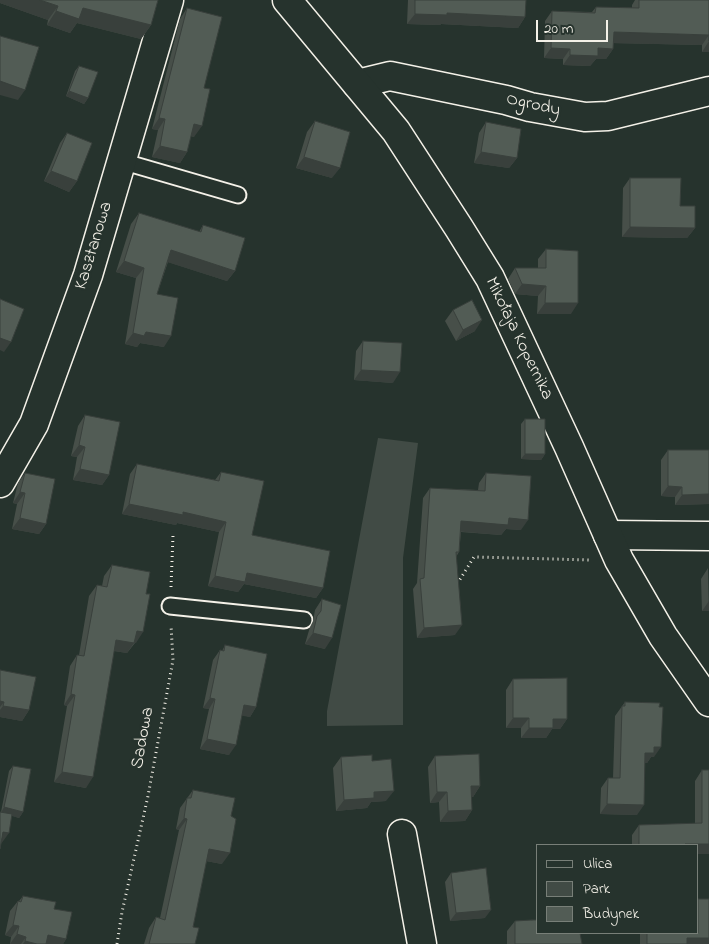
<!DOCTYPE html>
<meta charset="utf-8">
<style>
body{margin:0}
#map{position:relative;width:709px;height:944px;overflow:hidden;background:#26332d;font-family:"Indie Flower",sans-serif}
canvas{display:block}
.legend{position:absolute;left:536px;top:844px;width:162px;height:90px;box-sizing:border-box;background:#26332d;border:1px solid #787f78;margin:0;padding:6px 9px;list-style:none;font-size:15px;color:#f4f1e8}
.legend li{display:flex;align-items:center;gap:10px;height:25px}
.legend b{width:25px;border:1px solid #787f78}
.scale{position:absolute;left:536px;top:20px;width:72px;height:22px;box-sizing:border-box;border:2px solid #f4f1e8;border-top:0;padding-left:6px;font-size:15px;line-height:18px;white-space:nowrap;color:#f4f1e8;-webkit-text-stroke:4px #26332d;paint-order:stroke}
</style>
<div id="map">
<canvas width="709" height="944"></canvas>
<ul class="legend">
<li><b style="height:6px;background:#26332d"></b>Ulica</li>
<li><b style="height:14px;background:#414b45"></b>Park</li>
<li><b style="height:14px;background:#525c55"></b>Budynek</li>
</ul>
<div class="scale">20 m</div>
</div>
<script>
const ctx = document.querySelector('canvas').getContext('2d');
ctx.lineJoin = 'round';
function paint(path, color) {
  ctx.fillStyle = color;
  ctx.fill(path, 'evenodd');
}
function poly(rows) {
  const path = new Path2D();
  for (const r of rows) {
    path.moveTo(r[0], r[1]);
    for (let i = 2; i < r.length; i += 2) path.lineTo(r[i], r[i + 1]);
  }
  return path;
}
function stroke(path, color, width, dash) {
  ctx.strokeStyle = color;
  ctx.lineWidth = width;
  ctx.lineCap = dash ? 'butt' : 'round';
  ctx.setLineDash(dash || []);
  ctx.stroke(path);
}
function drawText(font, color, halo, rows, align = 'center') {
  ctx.font = font + ' "Indie Flower",sans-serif';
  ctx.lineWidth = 4.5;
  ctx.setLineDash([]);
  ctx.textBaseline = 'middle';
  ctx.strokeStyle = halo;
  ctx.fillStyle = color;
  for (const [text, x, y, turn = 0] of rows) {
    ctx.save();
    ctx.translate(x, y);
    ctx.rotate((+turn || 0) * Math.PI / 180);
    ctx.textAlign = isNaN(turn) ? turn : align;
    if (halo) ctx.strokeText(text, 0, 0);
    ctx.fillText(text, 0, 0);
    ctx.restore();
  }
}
paint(poly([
 [378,438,418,443,403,558,403,725,327,726,327,711]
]), '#414b45');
const service = poly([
 [121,161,238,195],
 [170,606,304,620]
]);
const minor = poly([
 [357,84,390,76,506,100,530,107,585,117,608,116,709,91],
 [0,483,34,424,88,275,169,0],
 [608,535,709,536],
 [402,834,422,944]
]);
const tertiary = poly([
 [287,0,396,131,459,228,490,278,569,447,619,560,663,636,709,702]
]);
stroke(service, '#f4f1e8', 19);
stroke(minor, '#f4f1e8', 31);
stroke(tertiary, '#f4f1e8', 31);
stroke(poly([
 [456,580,459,581,474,557,592,560],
 [171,587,173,535],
 [117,944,122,912,148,796,173,660,171,625]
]), '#f4f1e8', 3, [1, 4]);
stroke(service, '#26332d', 15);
stroke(minor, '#26332d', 28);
stroke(tertiary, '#26332d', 28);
paint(poly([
 [0,0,158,0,151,25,141,39,77,23,70,33,47,25,48,20,0,3],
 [408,0,526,0,525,17,518,28,441,24,440,25,407,24],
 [635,0,709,0,709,52,702,52,702,45,613,43,613,49,606,59,596,59,590,66,563,65,563,59,544,58,545,21,552,11,592,12,596,7,632,8,632,5],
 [187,8,204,88,194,137,191,136,187,152,180,163,152,157,158,130,152,129,180,19],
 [79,66,88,98,84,104,66,96,75,71],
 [315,121,332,178,296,168,307,132],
 [486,122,517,158,509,168,474,163,479,133],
 [67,133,77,181,69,192,44,181,60,143],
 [630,178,680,206,695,228,687,238,622,237,623,188],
 [139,213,199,232,203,225,235,271,227,281,168,262,157,294,164,347,140,343,137,347,125,344,136,278,116,272,131,224],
 [546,249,571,314,537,314,538,296,515,294,508,279,515,268,538,268,538,259],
 [453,310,475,331,456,341,445,321],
 [363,341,393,383,354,380,356,351],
 [85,415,109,475,102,485,73,480,77,457,71,456,78,426],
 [525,419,545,454,541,460,521,459,521,424],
 [668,450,709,450,709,504,675,505,675,497,661,496,661,460],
 [137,464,215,480,221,472,252,535,323,588,316,598,244,584,238,592,208,586,219,532,177,523,176,525,122,514,130,474],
 [25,473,46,524,39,534,12,529,17,504,13,503,18,483],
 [486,473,521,530,506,529,501,535,461,532,459,552,456,557,455,635,417,638,413,589,417,583,423,498,430,488,478,490,479,483],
 [112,565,136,643,135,643,127,653,114,651,86,788,54,782,67,706,64,705,70,666,77,655,79,655,89,596,97,585,102,586,104,576],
 [708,568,709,611,702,611,701,579],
 [322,599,325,649,305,644,310,627,313,621,315,610],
 [225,645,256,707,250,717,242,715,229,755,200,749,209,709,203,708,213,660,220,650,222,651],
 [0,670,29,710,22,721,0,717],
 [513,679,567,719,560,729,552,729,546,738,521,738,521,728,506,728,506,690],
 [625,702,654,757,651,757,647,763,645,763,637,815,600,814,601,788,608,778,613,778,615,716],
 [435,756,480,786,473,797,471,797,472,810,465,821,440,822,439,802,430,803,428,767],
 [341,757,372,761,386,801,371,802,367,808,336,811,333,768],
 [13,766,23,812,19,818,1,812,9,771],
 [702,770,709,854,698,845,632,845,632,835,639,825,695,824,695,781],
 [193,790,222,864,206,861,193,927,195,944,144,944,149,928,156,917,160,918,179,830,176,829,180,808],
 [451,873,485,918,450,921,445,882],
 [23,896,54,909,66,939,63,944,10,944,11,937,5,935,10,911,18,901,19,901],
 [515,921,582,944,507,944,507,931],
 [640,933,698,933,709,944,640,944]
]), '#474f49');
paint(poly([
 [0,0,40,0,58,6,48,20,0,3],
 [83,8,151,25,141,39,77,23,70,33,47,25,56,11],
 [447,13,525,17,518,28,441,24,440,25,407,24,415,14],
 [614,32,709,35,702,45,607,43],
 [709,41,709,52,702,52],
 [551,48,570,49,563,59,544,58],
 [598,48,613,49,606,59,596,59,590,66,563,65,570,55],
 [0,81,25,90,18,100,0,95],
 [69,91,88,98,84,104,66,96],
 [159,118,165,119,158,130,152,129],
 [194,124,202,126,194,137,186,135],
 [160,146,187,152,180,163,152,157],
 [481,152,517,158,509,168,474,163],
 [304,157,340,168,332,178,296,168],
 [51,171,77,181,69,192,44,181],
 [630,227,695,228,687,238,622,237],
 [171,250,235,271,227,281,164,261],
 [124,261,144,268,136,278,116,272],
 [522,284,546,286,538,296,515,294],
 [545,303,578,303,571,314,537,314],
 [482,320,475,331,456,341,463,330],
 [146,332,171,336,164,347,140,343,137,347,125,344,133,333],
 [0,338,11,342,4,352,0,350],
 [361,370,400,372,393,383,354,380],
 [79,445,85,447,77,457,71,456],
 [525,454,545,454,541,460,521,459],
 [80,469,109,475,102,485,73,480],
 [668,486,682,487,675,497,661,496],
 [20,492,25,493,17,504,13,503],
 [709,494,709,504,675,505,682,495],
 [129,504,183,512,226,522,219,532,177,523,176,525,122,514],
 [20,518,46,524,39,534,12,529],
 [509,518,528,520,521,530,506,529,501,535,454,531,461,521],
 [247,573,323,588,316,598,244,584,238,592,208,586,215,576],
 [709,601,709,611,702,611],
 [462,625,455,635,417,638,424,628],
 [137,631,143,632,136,643,129,642],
 [313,633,332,638,325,649,305,644],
 [116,640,134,643,127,653,108,650],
 [71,694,75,695,67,706,64,705],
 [210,698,215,699,209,709,203,708],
 [0,701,4,702,0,707],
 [244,705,256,707,250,717,237,715],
 [3,706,29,710,22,721,0,717,0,710],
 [513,718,529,718,521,728,506,728],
 [553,719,567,719,560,729,552,729,546,738,521,738,529,728],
 [207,739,236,745,229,755,200,749],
 [654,747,661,747,654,757,651,757,647,763,638,763,645,753],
 [62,772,93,777,86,788,54,782],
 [471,786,480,786,473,797,463,797],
 [394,791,386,801,371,802,367,808,336,811,344,800,374,792],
 [437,792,447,792,439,802,430,803],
 [607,804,644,805,637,815,600,814],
 [4,807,23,812,19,818,1,813],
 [472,810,465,821,440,822,448,811],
 [184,818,187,819,179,830,176,829],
 [3,832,9,833,1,844],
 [685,844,709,844,709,854,698,854,698,845,684,845],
 [209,849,230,853,222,864,201,860],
 [491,910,485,918,450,921,456,913],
 [13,925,19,926,11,937,5,935],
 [17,934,26,937,21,944,10,944],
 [48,935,66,939,63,944,42,944],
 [687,938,709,938,709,944,683,944],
 [25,941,37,944,23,944]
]), '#39403c');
const building = poly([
 [40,0,158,0,151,25,83,8,79,19,56,11,58,6,40,0],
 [415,0,526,0,525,17,447,13,447,15,415,14,415,0],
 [639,0,709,0,709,41,709,35,614,32,613,49,598,48,598,56,570,55,570,49,551,48,552,11,595,13,596,7,639,8,639,0],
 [187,8,222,17,204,88,210,89,202,126,194,124,187,152,160,146,165,119,159,118,187,8],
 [0,36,39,47,25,90,0,81,0,36],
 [79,66,98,72,88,98,69,91,79,66],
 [315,121,350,132,340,168,304,157,315,121],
 [486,122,521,129,517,158,481,152,486,122],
 [67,133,92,143,77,181,51,171,67,133],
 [630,178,681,178,680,206,695,206,695,228,630,227,630,178],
 [139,213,201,232,203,225,245,238,235,271,171,250,157,294,178,298,171,336,146,332,144,336,133,333,144,268,124,261,139,213],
 [546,249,578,251,578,303,545,303,546,286,522,284,515,268,546,268,546,249],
 [0,299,24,309,11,342,0,338,0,299],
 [472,300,482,320,463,330,453,310,472,300],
 [363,341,402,343,400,372,361,370,363,341],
 [85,415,120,422,109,475,80,469,85,447,79,445,85,415],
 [525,419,545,419,545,454,525,454,525,419],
 [668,450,709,450,709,494,682,495,682,487,668,486,668,450],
 [137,464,219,481,221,472,264,481,252,535,330,551,323,588,247,573,245,582,215,576,226,522,183,512,183,515,129,504,137,464],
 [25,473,55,479,46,524,20,518,25,493,20,492,25,473],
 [486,473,531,476,528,520,509,518,508,525,461,521,459,552,456,552,462,625,424,628,420,579,424,578,430,488,485,491,486,473],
 [112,565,150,572,146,594,150,594,143,632,137,631,134,643,116,640,93,777,62,772,75,695,71,694,77,655,84,656,97,585,107,587,112,565],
 [322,599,341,605,332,638,313,633,317,616,321,611,322,599],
 [225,645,267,654,256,707,244,705,236,745,207,739,215,699,210,698,220,650,224,651,225,645],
 [0,670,36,677,29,710,3,706,4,702,0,701,0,670],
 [567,678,567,719,553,719,553,728,529,728,529,718,513,718,513,679,567,678],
 [625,702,660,703,659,707,663,707,661,747,654,747,654,753,645,753,644,805,607,804,608,778,620,778,622,706,625,706,625,702],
 [479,754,480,786,471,786,472,810,448,811,447,792,437,792,435,756,479,754],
 [372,755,372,761,391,759,394,791,374,792,374,798,344,800,341,757,372,755],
 [13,766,31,769,23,812,4,807,13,766],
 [702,770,709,770,709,844,685,844,685,845,639,845,639,825,702,823,702,770],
 [193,790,235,798,231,816,236,819,230,853,209,849,193,927,199,928,195,944,149,944,156,917,165,920,187,819,184,818,187,798,191,798,193,790],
 [0,812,12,814,9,833,3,832,0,849,0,812],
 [486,868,491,910,456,913,451,873,486,868],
 [23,896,56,902,54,909,72,912,66,939,48,935,46,944,37,944,25,941,26,937,17,934,19,926,13,925,18,901,21,902,23,896],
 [698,899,709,899,709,938,687,938,687,944,647,944,647,933,698,933,698,899],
 [532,920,538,920,538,933,580,933,582,944,515,944,515,921,532,920]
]);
paint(building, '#525c55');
stroke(building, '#39403c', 1);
drawText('18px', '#f4f1e8', '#26332d', [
 ["Ogrody",533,106,13],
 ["Kasztanowa",95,246,-73],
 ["Mikołaja Kopernika",518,339,64],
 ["Sadowa",144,738,-80]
]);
</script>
